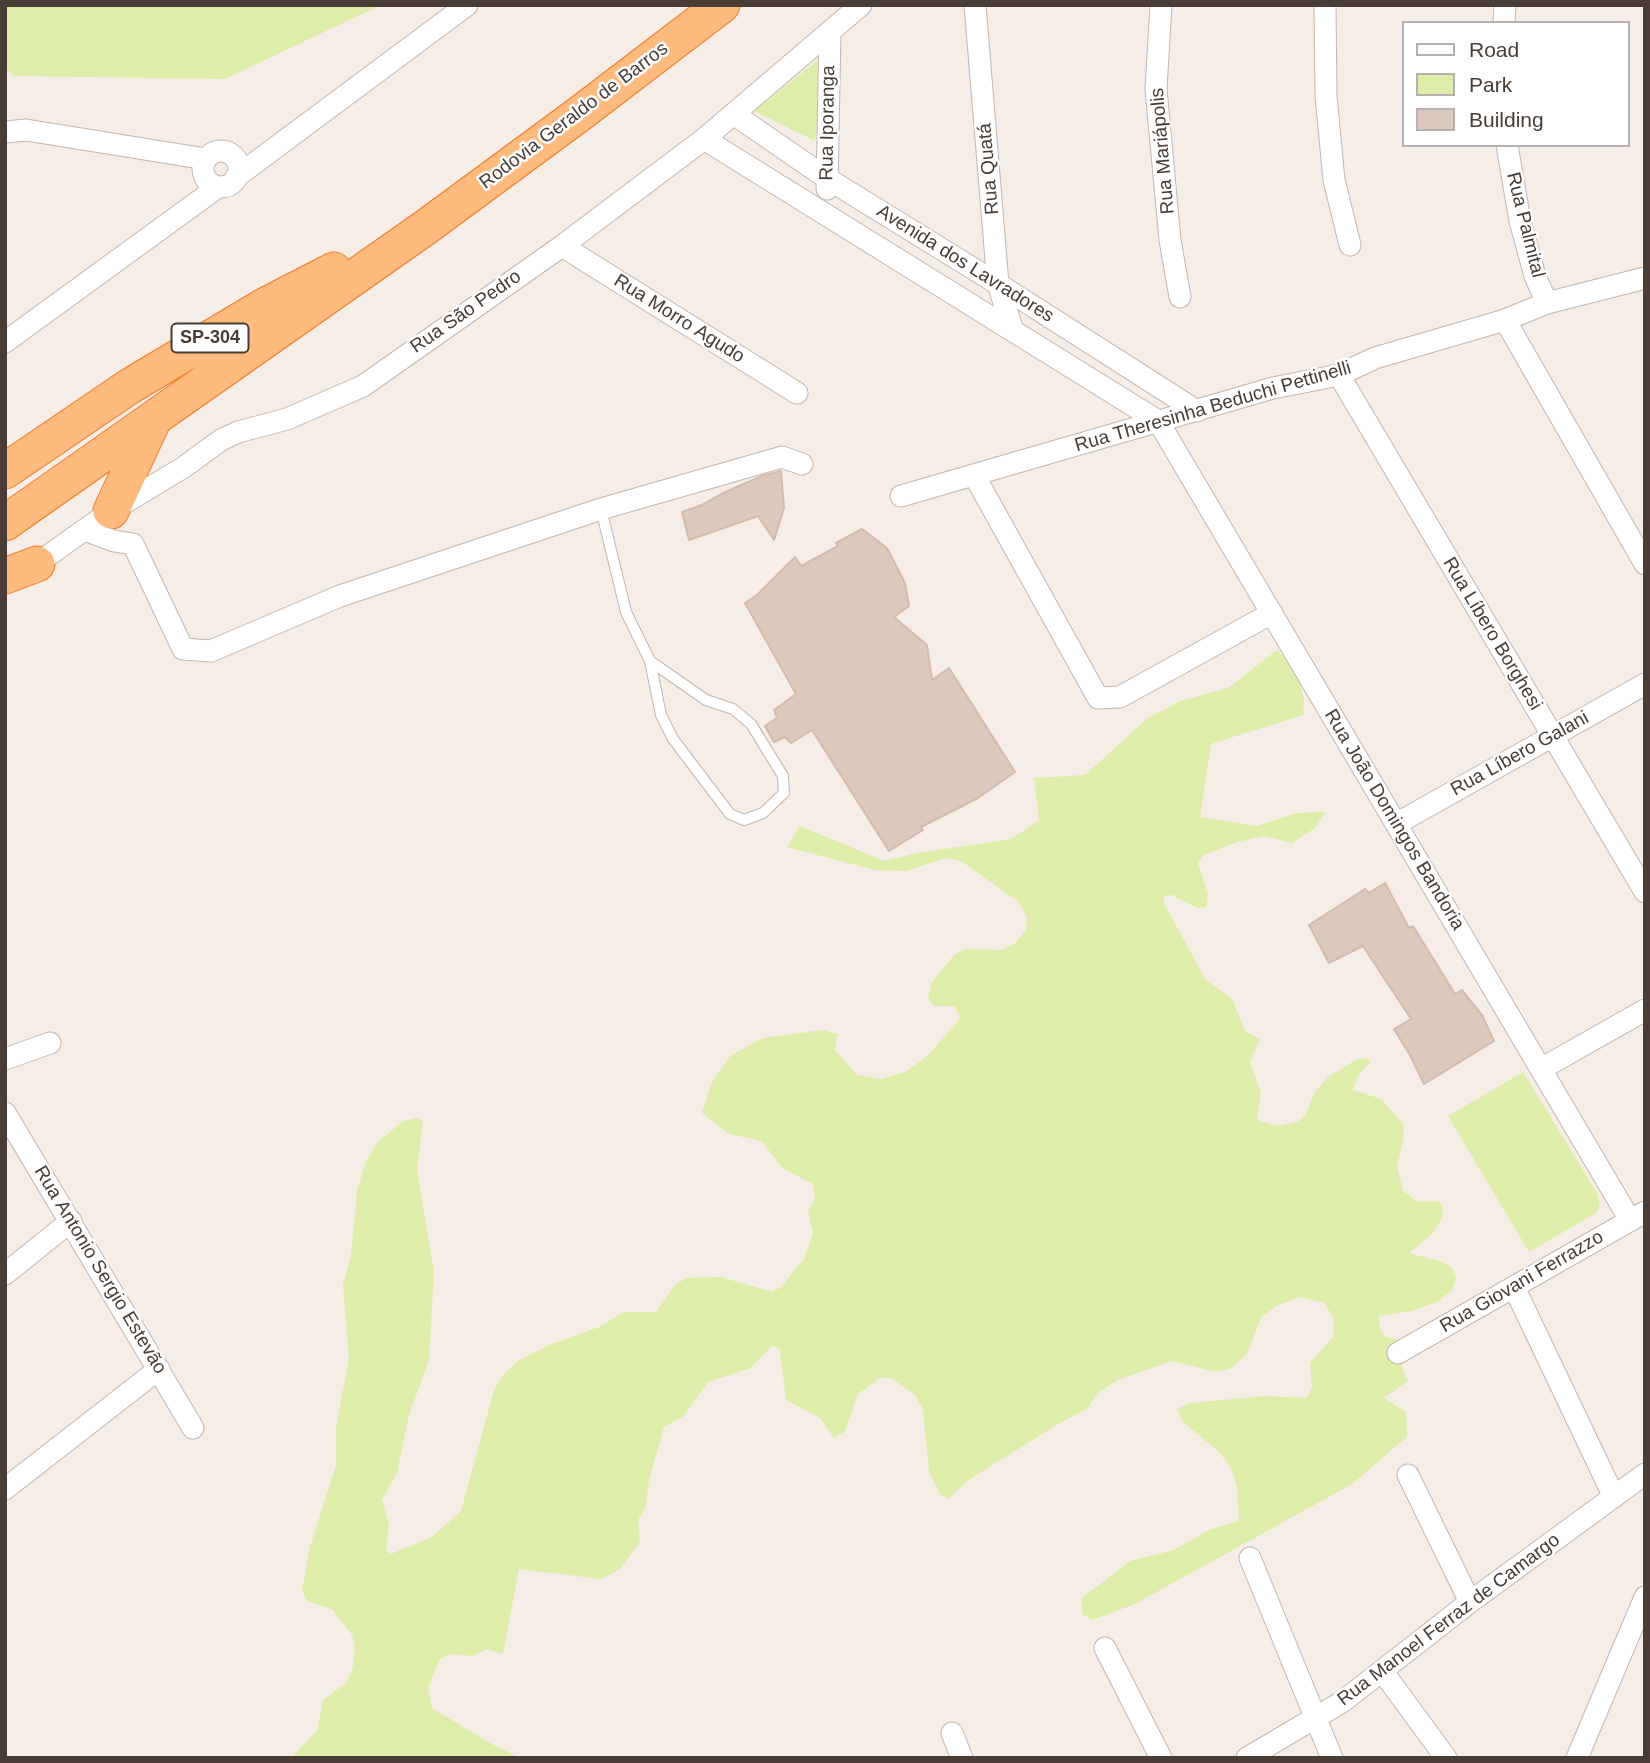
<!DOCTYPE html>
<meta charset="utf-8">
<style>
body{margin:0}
#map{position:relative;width:1650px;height:1763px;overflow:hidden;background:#f5ede6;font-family:Arial,sans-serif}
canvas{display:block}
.frame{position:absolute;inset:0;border:7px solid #483c34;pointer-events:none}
.legend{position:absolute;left:1402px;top:21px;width:228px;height:126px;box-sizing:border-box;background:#fff;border:2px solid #b6b1ae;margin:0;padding:9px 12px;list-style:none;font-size:21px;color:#483c34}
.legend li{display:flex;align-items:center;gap:14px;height:35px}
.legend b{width:35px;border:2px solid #b6b1ae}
</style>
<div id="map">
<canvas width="1650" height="1763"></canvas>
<div class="frame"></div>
<ul class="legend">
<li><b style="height:9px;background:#fff"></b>Road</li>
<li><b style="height:19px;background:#deeeaa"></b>Park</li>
<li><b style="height:19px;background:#dbc9bd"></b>Building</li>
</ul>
</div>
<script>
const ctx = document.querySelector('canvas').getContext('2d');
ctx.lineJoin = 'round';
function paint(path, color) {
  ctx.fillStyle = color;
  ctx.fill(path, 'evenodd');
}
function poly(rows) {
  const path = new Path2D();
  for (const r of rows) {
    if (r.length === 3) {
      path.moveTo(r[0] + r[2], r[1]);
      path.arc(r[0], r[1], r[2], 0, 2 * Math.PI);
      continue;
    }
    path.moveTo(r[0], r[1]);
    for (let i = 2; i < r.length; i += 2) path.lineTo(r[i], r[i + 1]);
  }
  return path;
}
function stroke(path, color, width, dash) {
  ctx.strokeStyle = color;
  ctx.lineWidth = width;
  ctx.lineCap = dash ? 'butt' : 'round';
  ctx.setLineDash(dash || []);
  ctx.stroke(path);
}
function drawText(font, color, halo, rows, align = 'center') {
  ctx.font = font + ' Arial,sans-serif';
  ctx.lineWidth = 5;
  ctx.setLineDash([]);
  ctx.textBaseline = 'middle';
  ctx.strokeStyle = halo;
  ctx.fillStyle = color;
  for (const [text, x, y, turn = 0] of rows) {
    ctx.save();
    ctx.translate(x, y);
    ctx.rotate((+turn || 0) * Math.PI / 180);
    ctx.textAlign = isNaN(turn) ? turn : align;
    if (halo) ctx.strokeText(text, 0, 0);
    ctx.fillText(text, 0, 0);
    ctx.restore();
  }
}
paint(poly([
 [5,5,381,5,225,79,13,76,5,68],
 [823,56,815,141,754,111],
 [1277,650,1297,672,1304,700,1303,715,1211,744,1200,817,1256,826,1297,813,1326,812,1315,828,1292,843,1265,836,1237,842,1202,856,1198,864,1208,894,1206,907,1197,908,1172,895,1165,896,1163,901,1205,979,1232,999,1245,1031,1260,1039,1250,1062,1261,1093,1257,1117,1260,1121,1278,1126,1297,1122,1306,1114,1315,1092,1328,1077,1357,1059,1365,1058,1371,1061,1358,1076,1353,1090,1381,1099,1403,1124,1404,1136,1397,1166,1403,1191,1418,1202,1438,1201,1443,1208,1441,1220,1432,1234,1409,1253,1442,1262,1452,1268,1456,1278,1452,1290,1439,1301,1412,1311,1379,1316,1380,1329,1386,1337,1399,1340,1403,1370,1408,1381,1384,1398,1406,1412,1407,1437,1352,1484,1135,1604,1092,1620,1082,1614,1082,1598,1130,1561,1174,1550,1209,1530,1239,1521,1237,1486,1230,1466,1218,1451,1183,1422,1177,1409,1190,1403,1266,1396,1307,1398,1312,1387,1310,1363,1334,1336,1333,1317,1324,1303,1299,1297,1276,1306,1261,1318,1247,1354,1230,1369,1213,1371,1171,1361,1118,1380,1098,1393,1087,1409,1058,1424,970,1479,948,1499,940,1494,929,1472,923,1410,916,1396,891,1378,880,1378,858,1394,845,1431,834,1438,820,1418,786,1400,780,1350,773,1345,750,1368,708,1382,684,1416,664,1427,649,1480,646,1506,638,1520,640,1542,619,1570,601,1579,519,1569,503,1654,488,1649,472,1656,451,1654,440,1659,428,1688,432,1708,490,1743,520,1758,291,1758,317,1731,323,1700,347,1682,353,1666,355,1648,352,1635,333,1610,306,1600,302,1590,310,1547,336,1465,336,1427,349,1359,343,1284,351,1256,357,1190,366,1161,377,1143,403,1121,417,1118,423,1122,417,1169,434,1272,429,1360,409,1415,397,1473,382,1500,389,1524,386,1550,391,1554,432,1537,461,1511,494,1390,502,1376,519,1360,549,1345,599,1327,624,1312,656,1312,675,1285,686,1278,721,1277,772,1292,781,1287,804,1259,813,1233,808,1212,815,1199,813,1184,782,1168,762,1141,729,1134,702,1113,712,1082,730,1056,763,1038,823,1030,837,1034,835,1050,857,1075,881,1079,905,1072,926,1057,961,1018,954,1006,934,1006,928,998,931,984,954,955,965,949,1002,950,1015,943,1026,930,1027,918,1019,902,961,861,946,858,905,871,875,870,787,847,800,826,884,861,918,853,1011,839,1039,820,1034,778,1085,775,1148,718,1180,701,1228,688],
 [1523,1072,1597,1193,1600,1205,1596,1213,1529,1252,1448,1116]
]), '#deeeaa');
const building = poly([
 [781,471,784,508,774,540,758,516,689,540,682,512,702,505,721,494,762,476,781,471],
 [862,529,887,548,905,583,909,606,894,617,927,645,932,680,949,668,1015,772,978,798,921,827,923,830,889,851,812,730,791,743,785,737,774,742,765,726,777,718,774,710,796,694,745,603,757,595,795,557,801,566,838,546,836,543,862,529],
 [1385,883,1409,928,1413,926,1455,994,1462,990,1482,1015,1494,1041,1424,1084,1410,1055,1394,1029,1411,1019,1363,946,1329,963,1309,925,1365,889,1369,893,1385,883]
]);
paint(building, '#dbc9bd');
stroke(building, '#d3bcac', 2);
const service = poly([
 [601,509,626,612,650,661,661,715,673,739,730,814,744,820,763,813,784,793,783,776,751,724,733,709,706,700,650,661]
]);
const minor = poly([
 [975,5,998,284,1013,331],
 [1161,5,1156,89,1170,240,1180,297],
 [1325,5,1326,96,1334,180,1350,245],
 [1504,23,1505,5],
 [735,115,828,179,998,284,1197,411],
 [5,132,26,130,206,159],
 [704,139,1158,421,1630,1220],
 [1507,145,1520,221,1535,276,1547,303],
 [221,169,18],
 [236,177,467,5],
 [827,189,830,31],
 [562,246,797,393],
 [1505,320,1645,564],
 [5,342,218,187],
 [1339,375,1645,892],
 [974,475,1098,698,1120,697,1272,613],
 [901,496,1273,388,1339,375,1375,358,1505,320,1547,303,1645,278],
 [85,530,114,541,133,544,183,649,211,651,340,596,601,509,782,457,802,464],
 [28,570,111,511,184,467,221,440,238,432,287,419,363,386,562,246,704,139,861,5],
 [1396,824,1645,684],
 [5,1059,50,1043],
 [1541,1069,1645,1010],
 [5,1113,193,1428],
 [5,1274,71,1221],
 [1514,1287,1614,1497],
 [1398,1353,1645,1212],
 [1408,1475,1470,1602],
 [5,1489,159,1369],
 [1250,1558,1332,1758],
 [1105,1648,1161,1758],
 [1383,1672,1446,1758],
 [952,1733,962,1758],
 [1247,1758,1342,1702,1470,1602,1645,1474],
 [1577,1758,1645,1597]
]);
const trunk = poly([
 [5,471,130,386,266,305,334,270],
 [111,511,152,423],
 [5,523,426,227,578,115,722,5],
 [5,576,37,564]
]);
stroke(service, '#c4b6aa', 12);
stroke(minor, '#c4b6aa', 23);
stroke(trunk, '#ee7a26', 37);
stroke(service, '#fff', 10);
stroke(minor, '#fff', 21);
stroke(trunk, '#ffbb7e', 35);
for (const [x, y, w] of [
 [210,338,77]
]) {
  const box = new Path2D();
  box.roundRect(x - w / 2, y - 14.5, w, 29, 5);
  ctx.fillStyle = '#fff';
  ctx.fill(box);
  stroke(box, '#483c34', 2);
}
drawText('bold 18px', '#483c34', null, [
 ["SP-304",210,338]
]);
drawText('19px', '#483c34', '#fff', [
 ["Rodovia Geraldo de Barros",574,116,-37],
 ["Rua Iporanga",828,123,-89],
 ["Rua Mariápolis",1163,151,-95],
 ["Rua Quatá",989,169,-95],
 ["Rua Palmital",1525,225,76],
 ["Avenida dos Lavradores",965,264,32],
 ["Rua São Pedro",466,312,-35],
 ["Rua Morro Agudo",679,319,32],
 ["Rua Theresinha Beduchi Pettinelli",1213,407,-16],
 ["Rua Líbero Borghesi",1492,634,59],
 ["Rua Líbero Galani",1520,754,-29],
 ["Rua João Domingos Bandoria",1394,820,59],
 ["Rua Antonio Sergio Estevão",100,1270,59],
 ["Rua Giovani Ferrazzo",1522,1282,-30],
 ["Rua Manoel Ferraz de Camargo",1449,1620,-37]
]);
</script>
